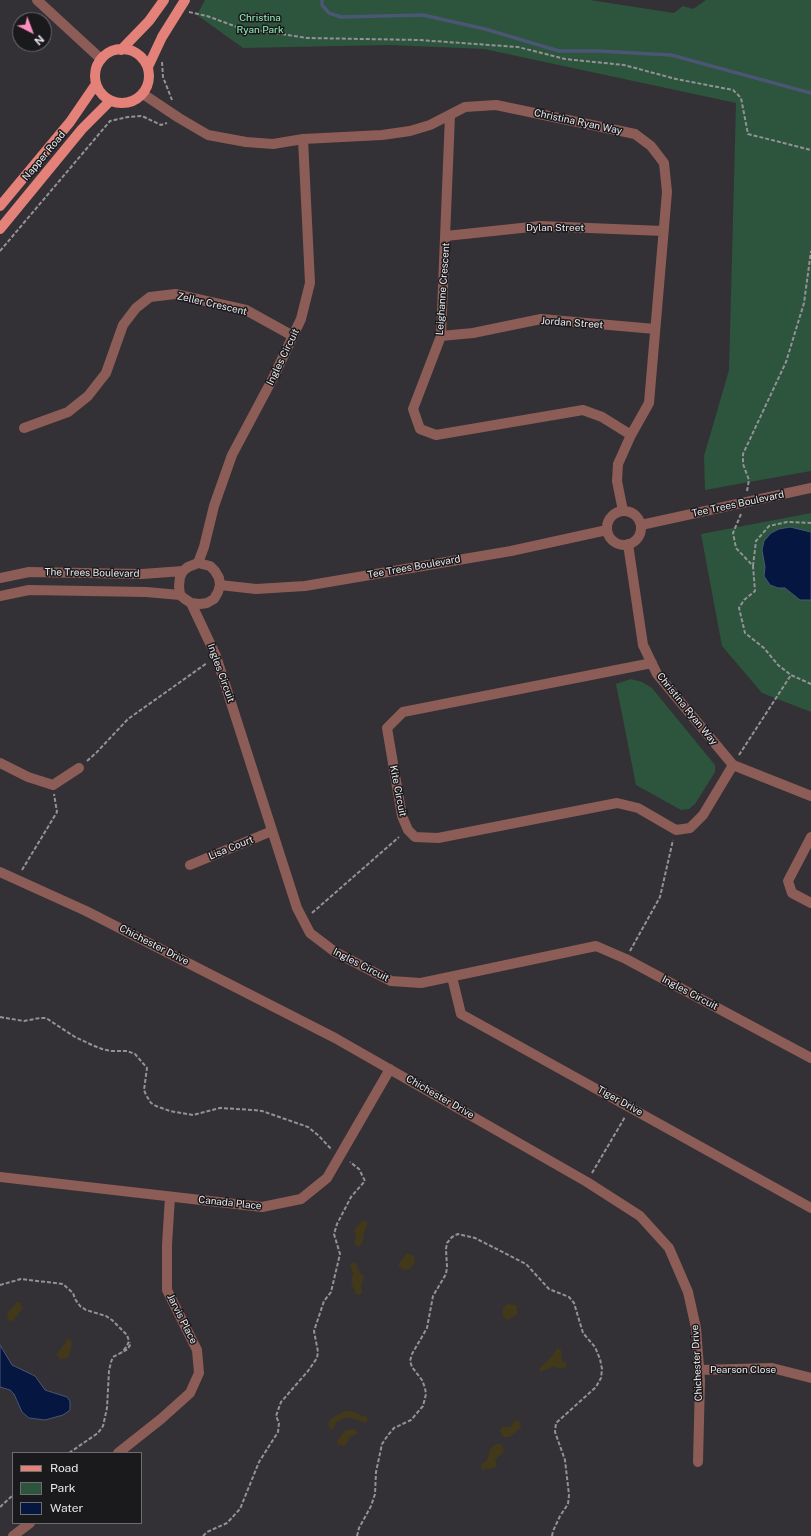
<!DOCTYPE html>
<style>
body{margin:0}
#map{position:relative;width:811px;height:1536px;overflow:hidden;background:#333036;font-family:"Public Sans",sans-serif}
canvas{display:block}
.legend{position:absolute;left:12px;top:1452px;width:130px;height:72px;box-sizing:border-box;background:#1a191c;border:1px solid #6d6c6f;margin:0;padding:5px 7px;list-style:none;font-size:12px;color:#eae8ec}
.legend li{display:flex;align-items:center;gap:8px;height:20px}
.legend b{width:20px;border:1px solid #6d6c6f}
.north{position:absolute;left:12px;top:12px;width:40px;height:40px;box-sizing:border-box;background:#1a191c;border:1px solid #6d6c6f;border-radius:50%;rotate:138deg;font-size:11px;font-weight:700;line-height:16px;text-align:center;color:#eae8ec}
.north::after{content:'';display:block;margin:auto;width:14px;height:18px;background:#fd8ec0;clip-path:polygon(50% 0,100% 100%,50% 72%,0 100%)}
</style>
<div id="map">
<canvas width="811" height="1536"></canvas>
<ul class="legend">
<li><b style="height:5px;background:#e48279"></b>Road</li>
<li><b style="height:11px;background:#2d543c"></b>Park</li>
<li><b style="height:11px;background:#051741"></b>Water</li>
</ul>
<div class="north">N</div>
</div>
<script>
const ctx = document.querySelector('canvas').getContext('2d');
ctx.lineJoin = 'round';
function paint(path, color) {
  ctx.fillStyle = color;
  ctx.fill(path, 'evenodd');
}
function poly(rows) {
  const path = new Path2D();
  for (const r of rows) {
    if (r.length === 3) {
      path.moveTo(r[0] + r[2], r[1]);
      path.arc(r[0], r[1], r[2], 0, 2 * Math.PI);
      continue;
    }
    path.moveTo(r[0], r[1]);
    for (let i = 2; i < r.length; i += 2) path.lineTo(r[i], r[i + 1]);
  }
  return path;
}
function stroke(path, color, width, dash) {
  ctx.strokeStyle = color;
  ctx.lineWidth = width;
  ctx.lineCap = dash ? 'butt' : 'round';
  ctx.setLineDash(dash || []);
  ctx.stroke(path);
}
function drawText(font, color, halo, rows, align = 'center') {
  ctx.font = font + ' "Public Sans",sans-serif';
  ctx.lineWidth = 3;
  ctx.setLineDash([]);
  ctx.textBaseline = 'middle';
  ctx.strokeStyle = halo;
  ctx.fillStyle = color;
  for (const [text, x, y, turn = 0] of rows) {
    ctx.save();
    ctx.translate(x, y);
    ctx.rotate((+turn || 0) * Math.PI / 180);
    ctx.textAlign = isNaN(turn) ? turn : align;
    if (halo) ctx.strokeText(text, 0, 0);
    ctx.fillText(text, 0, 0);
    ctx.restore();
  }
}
paint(poly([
 [205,0,590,0,674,13,683,6,693,9,706,0,811,0,811,471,705,490,704,456,729,370,736,103,484,49,390,45,243,48,197,15],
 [811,513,811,712,762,693,722,646,701,534],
 [631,679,642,682,652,688,715,765,715,772,695,804,689,809,681,810,636,785,616,684]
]), '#2d543c');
paint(poly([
 [363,1220,368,1223,364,1232,363,1241,361,1245,358,1247,354,1244,356,1238,354,1230],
 [407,1253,414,1256,415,1263,410,1269,403,1270,399,1267,399,1263],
 [352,1263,356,1263,360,1273,364,1277,361,1287,363,1292,359,1295,356,1294,351,1283,353,1273,350,1265],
 [20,1302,23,1308,14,1320,10,1322,7,1318,8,1312,16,1303],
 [507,1304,516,1305,518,1314,507,1320,503,1317,503,1307],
 [68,1339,71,1340,72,1344,69,1357,65,1359,60,1359,56,1355],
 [557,1348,561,1350,562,1361,566,1363,566,1367,564,1369,553,1367,541,1372,539,1370,540,1368,552,1356],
 [345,1411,350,1411,367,1417,368,1421,365,1423,351,1418,344,1418,336,1423,333,1429,329,1428,328,1423,331,1419,337,1415],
 [515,1420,520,1422,521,1428,510,1437,503,1437,500,1432,502,1427,510,1427],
 [356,1429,358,1434,350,1437,346,1445,343,1446,337,1444,337,1441,345,1431,347,1430],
 [496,1444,501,1444,504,1449,503,1453,495,1460,497,1466,493,1468,482,1470,480,1466,487,1460,490,1449]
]), '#413919');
const water = poly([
 [790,527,811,532,811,600,800,600,785,588,778,588,770,585,764,576,765,567,762,550,764,541,771,533,779,529,790,527],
 [0,1345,12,1365,35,1376,45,1390,67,1397,70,1401,70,1410,63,1415,45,1420,29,1418,22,1412,14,1394,10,1390,0,1387,0,1345]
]);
paint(water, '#051741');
stroke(water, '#4a5674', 1);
stroke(poly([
 [322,0,322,5,329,13,341,17,423,15,485,29,559,51,599,51,671,55,811,93]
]), '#4a5674', 3.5);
stroke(poly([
 [189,12,207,16,237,27,307,38,419,40,518,47,565,59,624,65,676,79,733,90,741,98,748,134,811,150],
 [162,62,163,77,172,100],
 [0,251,110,121,128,117,142,116,161,125,167,123],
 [747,491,749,480,743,464,743,454,786,362,804,303,811,251],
 [741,514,733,533,736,548,753,566,755,591,744,600,739,608,745,633,764,648,778,665,791,675,811,684],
 [753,566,756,541,769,526,787,522,811,523],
 [739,755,791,675],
 [87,761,96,753,128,719,207,663],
 [22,870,57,812,54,794],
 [312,913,399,837],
 [630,951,660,897,673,840],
 [0,1017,24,1021,40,1018,46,1018,75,1037,92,1045,102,1049,111,1051,127,1051,135,1054,147,1068,144,1090,146,1095,151,1103,156,1106,170,1111,193,1115,220,1108,253,1110,262,1111,308,1127,319,1136,332,1150],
 [592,1173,625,1117],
 [0,1285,21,1279,63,1284,73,1293,75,1299,80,1306,86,1310,106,1316,112,1320,127,1335,129,1341,127,1346,122,1352],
 [69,1453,98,1433,103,1426,107,1408,109,1371,111,1362,113,1357,128,1349,130,1345,130,1342],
 [0,1507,13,1495],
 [203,1536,207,1532,227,1523,240,1509,259,1462,278,1432,279,1423,276,1416,281,1402,308,1371,317,1358,318,1352,314,1331,324,1301,331,1292,340,1254,334,1234,337,1224,351,1197,365,1181,359,1169,350,1162],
 [357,1536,359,1528,371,1506,375,1494,376,1472,382,1444,388,1435,394,1428,411,1420,423,1406,426,1394,425,1388,422,1380,412,1367,410,1361,412,1354,427,1328,433,1296,446,1274,447,1267,446,1249,447,1243,452,1237,458,1234,475,1238,526,1264,549,1289,569,1297,574,1303,583,1333,595,1347,600,1359,602,1369,601,1378,596,1387,556,1423,555,1432,565,1460,569,1495,568,1504,560,1516,553,1531,552,1536]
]), '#949297', 2, [4, 2]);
stroke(poly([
 [37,0,101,59],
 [143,94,179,118,208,135,246,142,273,144,303,139,382,135,410,131,430,125,465,107,496,105,635,134,651,146,664,163,667,192,649,403,631,435,618,464,617,481,623,511],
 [450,115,441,336,413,409,420,429,436,435,583,410,602,417,631,435],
 [446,236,540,226,663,231],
 [441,336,473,333,541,319,655,329],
 [24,428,68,412,88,396,106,373,123,325,136,308,150,297,175,294,246,310,293,336],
 [624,528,17],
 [641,525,811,488],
 [628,544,643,645,657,674,733,765,811,796],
 [198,563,204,547,214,506,232,455,273,378,301,319,310,283,303,139],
 [198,563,210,566,215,571,219,578,220,585,218,592,214,599,207,603,200,604,191,603,185,599,180,595,179,586,180,577,183,571,188,567,198,563],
 [0,578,29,572,142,574,183,571],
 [220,585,256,589,305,586,511,551,607,530],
 [0,596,29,590,146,592,180,595],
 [191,603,216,656,297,908,310,933,335,952,391,981,421,983,596,946,626,959,811,1058],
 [652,663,403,712,387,728,402,816,408,830,415,837,438,838,617,803,638,808,676,830,690,828,703,815,733,765],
 [0,763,28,777,53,785,79,768],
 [811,837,788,881,792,893,811,903],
 [190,865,272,831],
 [0,872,86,911,335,1038,587,1182,640,1216,669,1248,688,1292,696,1328,700,1381,698,1462],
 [452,977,461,1014,811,1208],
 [0,1177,262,1207,301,1199,327,1178,390,1069],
 [699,1370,772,1368,811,1378],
 [118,1453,161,1419,190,1393,199,1373,197,1350,167,1290,167,1245,170,1197],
 [13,1536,30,1523]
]), '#8c5c56', 10);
stroke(poly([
 [122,76,27],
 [121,50,149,21,164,0],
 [148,67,162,37,185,0],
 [0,206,70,122,96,84],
 [0,229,82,129,110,101]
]), '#e48279', 10);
drawText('10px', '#97eeb7', '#1a191c', [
 ["Christina",260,18],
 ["Ryan Park",260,30]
]);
drawText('10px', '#eae8ec', '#1a191c', [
 ["Christina Ryan Way",578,122,12],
 ["Napper Road",44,156,-50],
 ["Dylan Street",555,228],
 ["Leighanne Crescent",443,289,-86],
 ["Zeller Crescent",212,304,13],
 ["Jordan Street",572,323,4],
 ["Ingles Circuit",283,357,-64],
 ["Tee Trees Boulevard",738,504,-12],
 ["Tee Trees Boulevard",414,567,-10],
 ["The Trees Boulevard",92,573,1],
 ["Ingles Circuit",221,673,70],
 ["Christina Ryan Way",687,709,51],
 ["Kite Circuit",398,791,79],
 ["Lisa Court",231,848,-22],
 ["Chichester Drive",154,945,27],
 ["Ingles Circuit",361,965,27],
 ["Ingles Circuit",690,993,28],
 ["Chichester Drive",440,1097,30],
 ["Tiger Drive",620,1101,29],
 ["Canada Place",230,1203,6],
 ["Jarvis Place",182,1319,63],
 ["Chichester Drive",697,1363,-93],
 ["Pearson Close",743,1370]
]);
</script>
